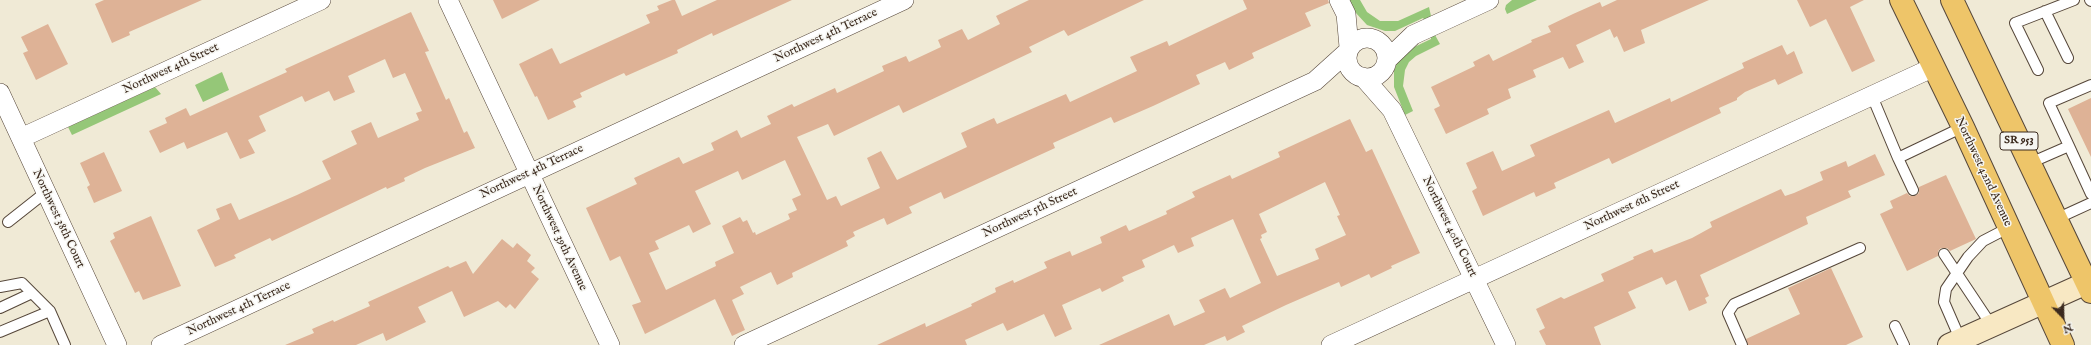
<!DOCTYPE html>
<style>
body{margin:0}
#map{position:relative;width:2091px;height:345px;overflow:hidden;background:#f0ead6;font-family:"IM FELL English",serif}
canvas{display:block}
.north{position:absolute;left:2043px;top:297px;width:40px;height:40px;-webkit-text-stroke:3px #f6f6f2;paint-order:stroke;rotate:157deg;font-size:11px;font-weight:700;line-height:16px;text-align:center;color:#3b2a1e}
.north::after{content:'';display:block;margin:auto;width:14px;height:18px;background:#3b2a1e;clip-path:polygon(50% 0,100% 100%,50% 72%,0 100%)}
</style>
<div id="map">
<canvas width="2091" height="345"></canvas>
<div class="north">N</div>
</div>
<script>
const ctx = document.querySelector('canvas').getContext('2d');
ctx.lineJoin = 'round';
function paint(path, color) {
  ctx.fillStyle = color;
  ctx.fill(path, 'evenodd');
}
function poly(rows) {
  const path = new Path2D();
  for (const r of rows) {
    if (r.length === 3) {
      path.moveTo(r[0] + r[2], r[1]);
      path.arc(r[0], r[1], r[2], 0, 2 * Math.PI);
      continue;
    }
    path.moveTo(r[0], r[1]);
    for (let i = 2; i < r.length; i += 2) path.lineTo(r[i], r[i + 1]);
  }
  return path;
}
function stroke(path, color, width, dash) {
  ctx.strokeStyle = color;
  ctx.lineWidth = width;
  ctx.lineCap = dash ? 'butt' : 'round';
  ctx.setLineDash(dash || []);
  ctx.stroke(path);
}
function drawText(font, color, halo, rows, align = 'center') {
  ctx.font = font + ' "IM FELL English",serif';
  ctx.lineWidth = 3;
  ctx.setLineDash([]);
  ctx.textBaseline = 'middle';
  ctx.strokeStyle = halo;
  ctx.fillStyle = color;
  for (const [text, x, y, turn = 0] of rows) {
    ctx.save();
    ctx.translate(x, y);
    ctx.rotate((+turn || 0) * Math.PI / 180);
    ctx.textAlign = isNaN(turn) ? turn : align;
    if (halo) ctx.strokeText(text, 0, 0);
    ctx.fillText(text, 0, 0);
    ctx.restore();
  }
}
paint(poly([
 [1349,0,1360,0,1367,12,1380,21,1398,21,1429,7,1431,16,1425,21,1423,18,1395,31,1385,31,1367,25,1355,12],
 [1512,0,1537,0,1507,14,1505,9,1506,5],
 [1435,35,1440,44,1416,56,1409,62,1405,70,1403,86,1413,111,1405,115,1394,87,1394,71,1397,62,1408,50,1431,39,1431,37],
 [222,72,229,90,203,102,195,85],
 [155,87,161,94,72,135,68,127]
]), '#95c778');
paint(poly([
 [104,0,202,0,129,32,130,35,112,43,95,4],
 [493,0,540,0,502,19],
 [672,0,675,0,682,16,717,0,792,0,713,36,712,33,677,50,678,53,626,76,624,73,580,93,582,97,573,101,576,107,548,120,537,96,535,97,519,64,552,48,560,64,650,23,646,15,659,10,657,6],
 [1029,0,1144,0,1068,36,1064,30,1029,47,1032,52,903,113,899,105,834,136,828,124,797,137,827,200,836,196,841,206,880,188,867,158,881,151,897,180,967,147,961,133,994,118,997,124,1066,94,1070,102,1137,71,1130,57,1167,41,1169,46,1247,9,1243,0,1328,0,1329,3,1305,13,1311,26,1252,53,1254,58,1229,70,1225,62,1196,75,1200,84,1153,106,1114,123,1111,117,1053,143,1055,148,944,199,941,192,909,207,912,213,887,225,884,218,853,232,855,236,846,241,848,246,792,273,793,277,777,285,771,272,740,287,744,294,732,300,745,330,732,336,715,299,645,334,632,305,641,302,620,256,610,261,586,208,637,184,634,178,679,157,683,164,714,150,711,143,737,130,741,138,771,124,767,116,792,104,794,107,835,88,837,93,884,71,882,66,906,56,909,62,941,47,938,40,962,29,968,40,1000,24,996,16],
 [785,160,801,195,792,199,797,210,788,214,790,219,756,235,755,232,753,233,747,220,743,222,740,217,722,226,734,253,715,262,716,266,666,290,649,253,659,249,655,241,689,225,693,233,711,224,695,191,738,171,742,180],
 [1617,0,1709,0,1641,30,1645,43,1624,52,1617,36,1614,38,1610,29,1576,45,1584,62,1569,69,1563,57,1533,70,1536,77,1508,89,1511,98,1487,109,1489,114,1446,134,1434,109,1440,106,1431,87,1475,66,1473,62,1489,54,1493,61,1532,42,1531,40,1551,32,1548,26,1573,14,1600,2,1602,7],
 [1797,0,1864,0,1850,7,1875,61,1852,72,1826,19,1810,27],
 [411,12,429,51,425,52,446,100,449,98,464,133,467,131,475,148,425,168,404,178,405,181,387,189,386,187,272,241,270,238,234,255,236,258,215,267,197,230,220,219,216,209,231,203,239,220,297,195,331,179,322,161,357,144,351,131,371,122,378,138,419,120,416,113,422,111,405,73,393,78,385,59,348,76,355,92,334,101,329,91,305,102,302,96,259,116,266,131,248,140,255,153,240,159,227,132,187,149,184,142,160,153,149,131,167,123,165,118,186,108,190,116,287,72,285,69],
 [48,24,68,64,36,80,23,53,28,51,21,37],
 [1782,45,1787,55,1794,51,1803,73,1778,85,1775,79,1745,92,1737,98,1737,100,1719,108,1721,113,1612,164,1609,158,1554,183,1556,188,1536,197,1534,192,1483,216,1472,191,1477,188,1466,163,1493,151,1502,171,1535,156,1530,145,1573,126,1609,110,1615,123,1670,98,1671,102,1744,68,1742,63],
 [2091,98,2091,157,2068,109],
 [1350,119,1366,152,1372,149,1420,253,1391,266,1392,268,1371,278,1369,274,1341,287,1339,282,1286,305,1242,326,1245,332,1227,341,1225,336,1204,345,1099,345,1169,314,1174,326,1205,312,1199,300,1225,288,1230,298,1261,283,1233,219,1191,238,1194,246,1178,253,1174,245,1142,260,1145,267,1122,277,1124,281,1102,292,1100,288,1062,305,1072,329,1055,337,1044,314,1007,331,1003,323,965,340,967,345,877,345,925,323,926,327,972,306,971,304,996,292,995,288,1013,280,1014,283,1047,268,1044,262,1070,251,1072,256,1102,243,1100,237,1126,225,1129,231,1167,214,1166,211,1195,197,1192,192,1230,175,1232,179,1280,157,1278,152],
 [1325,182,1340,215,1337,216,1346,235,1315,249,1319,259,1277,276,1260,239,1262,238,1261,235,1267,232,1259,214],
 [104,152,122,191,94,203,87,187,90,185,80,163],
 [1875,154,1885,175,1848,191,1851,197,1806,217,1808,224,1700,275,1709,296,1705,298,1707,303,1689,311,1676,280,1666,285,1662,277,1628,292,1636,308,1594,327,1601,345,1546,345,1539,331,1545,328,1536,309,1561,297,1564,299,1604,281,1601,274,1634,259,1633,257,1652,249,1654,253,1692,238,1712,227,1710,222,1744,206,1781,189,1785,196,1794,193,1823,180,1820,172,1846,161,1848,167],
 [1946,175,1976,239,1950,251,1947,248,1941,248,1938,251,1938,256,1907,271,1880,214,1893,208,1890,201,1907,193,1910,196,1915,196,1919,193,1919,187],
 [151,216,181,286,143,300,139,291,135,293,110,241,115,238,113,233],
 [502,239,513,248,517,243,531,255,527,261,535,268,531,272,539,279,515,309,510,304,506,308,498,301,464,317,452,291,418,307,426,322,386,341,383,333,356,345,285,345,314,333,312,329,333,320,334,322,370,306,368,302,448,266,450,268,466,261,473,274],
 [1831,268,1863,337,1846,345,1748,345,1746,339,1800,314,1788,288]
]), '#deb296');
const lane = poly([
 [2090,0,2091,1],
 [2045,11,2068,58],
 [2038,70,2015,23,2074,0],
 [1872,96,1898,158,1913,190],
 [2069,146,2091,194],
 [1898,158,1963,127],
 [2030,163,2069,146,2049,103,2091,85],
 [2056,219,2091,203],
 [8,222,46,192],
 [1944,254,1992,326],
 [0,287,22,283,50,311,65,345],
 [0,308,32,293],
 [1895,326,1904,345],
 [0,332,50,311],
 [1961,341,1944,302,1946,289,1968,257,1983,241,2008,228],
 [1742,345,1728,313,1734,304,1860,248]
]);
const street = poly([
 [448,0,610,345],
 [1339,0,1346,14,1349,47],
 [1367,58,20],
 [1387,60,1413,35,1489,0],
 [1363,77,1392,110,1506,345],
 [0,93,117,345],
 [21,138,321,0],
 [161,345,904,0],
 [744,345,1315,81,1346,53],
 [1331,345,1934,67]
]);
const secondary = poly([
 [1949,345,2091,281]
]);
const primary = poly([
 [1901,0,1963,127,2063,345],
 [1952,0,2091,292]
]);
stroke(lane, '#56473a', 12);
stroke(street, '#56473a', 20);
stroke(secondary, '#56473a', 24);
stroke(primary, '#56473a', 24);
stroke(lane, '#fff', 10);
stroke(street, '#fff', 19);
stroke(secondary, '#f8e8c3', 22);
stroke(primary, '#eec569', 22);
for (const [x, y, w] of [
 [2019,141,38]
]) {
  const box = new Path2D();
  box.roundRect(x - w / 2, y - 9, w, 18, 3);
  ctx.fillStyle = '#f6f6f2';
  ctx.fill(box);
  stroke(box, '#3b2a1e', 1);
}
drawText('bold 11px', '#3b2a1e', null, [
 ["SR 953",2019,141]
]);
drawText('12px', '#3b2a1e', '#f6f6f2', [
 ["Northwest 4th Terrace",826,36,-25],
 ["Northwest 4th Street",171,69,-25],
 ["Northwest 4th Terrace",532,172,-25],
 ["Northwest 42nd Avenue",1983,172,65],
 ["Northwest 6th Street",1632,206,-25],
 ["Northwest 5th Street",1030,213,-25],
 ["Northwest 38th Court",58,219,65],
 ["Northwest 40th Court",1449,227,64],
 ["Northwest 39th Avenue",559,238,65],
 ["Northwest 4th Terrace",239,309,-25]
]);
</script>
